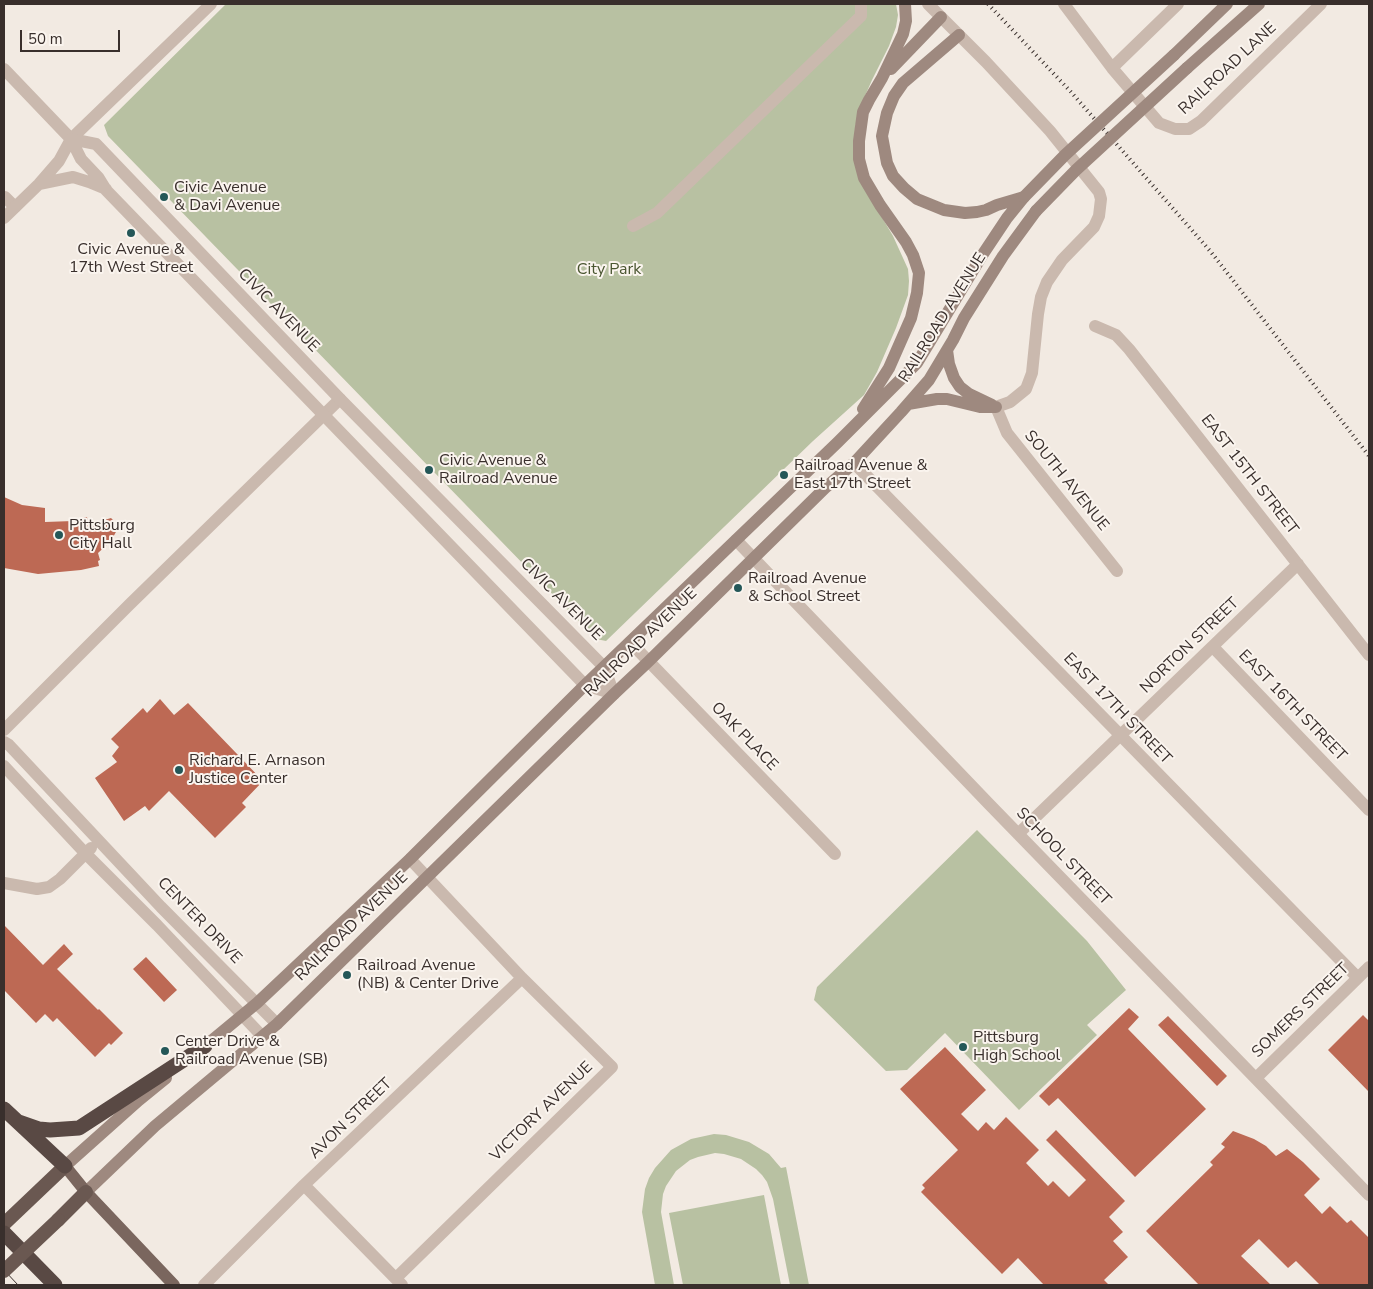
<!DOCTYPE html>
<style>
body{margin:0}
#map{position:relative;width:1373px;height:1289px;overflow:hidden;background:#f2eae2;font-family:"Nunito Sans",sans-serif}
canvas{display:block}
.frame{position:absolute;inset:0;border:5px solid #392f2c;pointer-events:none}
.scale{position:absolute;left:20px;top:30px;width:100px;height:22px;box-sizing:border-box;border:2px solid #392f2c;border-top:0;padding-left:6px;font-size:15px;line-height:18px;white-space:nowrap;color:#392f2c;-webkit-text-stroke:4px #faf4ee;paint-order:stroke}
</style>
<div id="map">
<canvas width="1373" height="1289"></canvas>
<div class="frame"></div>
<div class="scale">50 m</div>
</div>
<script>
const ctx = document.querySelector('canvas').getContext('2d');
ctx.lineJoin = 'round';
function paint(path, color) {
  ctx.fillStyle = color;
  ctx.fill(path, 'evenodd');
}
function poly(rows) {
  const path = new Path2D();
  for (const r of rows) {
    path.moveTo(r[0], r[1]);
    for (let i = 2; i < r.length; i += 2) path.lineTo(r[i], r[i + 1]);
  }
  return path;
}
function stroke(path, color, width, dash) {
  ctx.strokeStyle = color;
  ctx.lineWidth = width;
  ctx.lineCap = dash ? 'butt' : 'round';
  ctx.setLineDash(dash || []);
  ctx.stroke(path);
}
function drawText(font, color, halo, rows, align = 'center') {
  ctx.font = font + ' "Nunito Sans",sans-serif';
  ctx.lineWidth = 4;
  ctx.setLineDash([]);
  ctx.textBaseline = 'middle';
  ctx.strokeStyle = halo;
  ctx.fillStyle = color;
  for (const [text, x, y, turn = 0] of rows) {
    ctx.save();
    ctx.translate(x, y);
    ctx.rotate((+turn || 0) * Math.PI / 180);
    ctx.textAlign = isNaN(turn) ? turn : align;
    if (halo) ctx.strokeText(text, 0, 0);
    ctx.fillText(text, 0, 0);
    ctx.restore();
  }
}
paint(poly([
 [226,4,896,4,898,15,896,27,889,46,872,80,858,112,855,129,880,214,893,236,908,269,909,281,908,295,896,328,877,372,864,395,813,441,606,641,596,639,108,136,104,125],
 [977,830,1087,941,1126,990,1087,1025,1097,1035,1019,1110,945,1033,907,1070,886,1071,814,1000,817,987],
 [714,1134,726,1135,749,1142,769,1154,781,1168,786,1167,809,1285,790,1285,773,1199,767,1182,762,1175,756,1169,741,1159,724,1154,715,1153,698,1157,690,1160,676,1171,666,1186,663,1194,661,1212,674,1285,655,1285,642,1212,645,1189,649,1178,655,1168,671,1150,691,1139],
 [764,1195,781,1285,683,1285,669,1213]
]), '#b8c1a2');
paint(poly([
 [4,497,22,505,45,508,45,522,73,521,87,517,88,525,111,518,114,521,117,530,111,541,98,553,100,560,98,561,99,566,81,570,38,574,4,568],
 [160,699,174,715,188,703,263,781,242,803,246,807,215,838,169,791,149,811,145,806,124,821,95,778,117,762,112,756,119,747,111,739,143,708,147,713],
 [4,925,43,965,64,944,73,954,57,969,98,1010,99,1009,123,1033,111,1045,109,1043,95,1057,57,1018,53,1022,45,1014,36,1023,4,990],
 [146,957,177,990,164,1002,133,969],
 [1129,1008,1139,1017,1128,1029,1206,1109,1135,1177,1058,1098,1049,1106,1039,1096],
 [1363,1015,1369,1021,1369,1092,1328,1050],
 [1168,1016,1227,1076,1217,1086,1158,1025],
 [945,1047,986,1090,961,1114,978,1131,986,1122,994,1130,1006,1117,1039,1150,1026,1163,1048,1186,1053,1181,1069,1197,1086,1180,1046,1140,1056,1130,1125,1201,1109,1217,1123,1232,1113,1241,1128,1257,1104,1280,1109,1285,1044,1285,1018,1258,1002,1274,921,1192,925,1188,922,1185,958,1150,900,1089],
 [1233,1131,1254,1139,1266,1146,1276,1156,1287,1149,1303,1162,1320,1179,1304,1195,1322,1214,1330,1206,1347,1223,1351,1220,1369,1238,1369,1285,1320,1285,1296,1261,1288,1268,1259,1239,1241,1256,1271,1285,1199,1285,1146,1231,1213,1165,1210,1162,1225,1147,1221,1144]
]), '#bd6954');
stroke(poly([
 [1064,4,1112,68,1159,123,1175,129,1189,129,1201,121,1321,4],
 [1112,68,1178,4],
 [4,69,71,139,211,4],
 [4,198,5,197,15,207],
 [633,226,657,213,861,16,861,4],
 [1095,326,1116,335,1129,349,1369,655],
 [996,407,1007,433,1117,571],
 [854,463,1358,978],
 [736,540,989,804,1369,1195],
 [630,642,835,854],
 [1213,647,1369,810],
 [4,730,129,605,340,399],
 [4,742,9,745,161,907,277,1024],
 [4,766,86,854,157,925,262,1036],
 [1018,834,1298,564],
 [4,883,37,889,49,887,60,879,91,848],
 [1256,1078,1369,967],
 [304,1185,402,1285],
 [396,1278,612,1067,522,978,410,859],
 [204,1285,304,1185,522,978]
]), '#cab9ae', 12);
stroke(poly([
 [928,4,986,62,1050,131,1099,192,1101,199,1099,216,1094,227,1062,260,1047,282,1041,297,1038,314,1032,373,1026,389,1010,402,996,407],
 [71,139,96,144,340,399,604,667,614,694],
 [71,139,81,159,98,177,106,190,585,685,614,694],
 [39,184,73,177,89,182,106,189],
 [4,218,39,184,59,161,71,139]
]), '#cab9ae', 12);
stroke(poly([
 [959,35,903,83,894,96,887,113,882,136,887,163,893,176,904,188,917,199,944,210,965,213,977,212,986,210,997,205,1024,197],
 [1174,55,1227,4],
 [1187,68,1259,4],
 [891,69,941,17],
 [947,350,949,364,954,378,960,387,969,394,992,405],
 [908,404,937,399,947,399,980,407,996,407],
 [863,409,889,368,911,318,917,293,919,273,913,255,906,242,880,205,864,178,859,159,859,141,863,112,869,100,882,78,903,34,906,21,905,4],
 [199,1051,257,1003,410,859,585,685,838,442,917,363,983,254,1007,218,1024,197],
 [65,1166,139,1100,166,1078],
 [86,1192,155,1126,277,1024,614,694,648,662,825,488,854,463,901,412,929,380,953,340,964,318,1003,256,1036,211]
]), '#9e897f', 12);
stroke(poly([
 [65,1166,86,1192,174,1285]
]), '#7a665e', 12);
stroke(poly([
 [58,1220,86,1192],
 [4,1224,65,1166]
]), '#6a5851', 14);
stroke(poly([
 [4,1109,65,1166],
 [19,1122,39,1129,50,1130,79,1128,205,1046],
 [4,1233,55,1285]
]), '#594944', 15);
stroke(poly([
 [4,1270,18,1285]
]), '#392f2c', 1);
stroke(poly([
 [988,4,1071,92,1211,252,1369,456]
]), '#392f2c', 4, [1, 4]);
stroke(poly([
 [1024,197,1065,155,1174,55],
 [1036,211,1076,170,1187,68]
]), '#9e897f', 12);
stroke(poly([
 [4,1271,58,1220]
]), '#6a5851', 14);
for (const [x, y, r, color] of [
 [164,197,5,"#245758"],
 [131,233,5,"#245758"],
 [429,470,5,"#245758"],
 [784,475,5,"#245758"],
 [59,535,5,"#245758"],
 [738,588,5,"#245758"],
 [179,770,5,"#245758"],
 [347,975,5,"#245758"],
 [963,1047,5,"#245758"],
 [165,1051,5,"#245758"]
]) {
  const dot = new Path2D();
  dot.arc(x, y, r, 0, 2 * Math.PI);
  ctx.fillStyle = color;
  ctx.fill(dot);
  stroke(dot, '#faf4ee', 2);
}
drawText('16px', '#392f2c', '#faf4ee', [
 ["RAILROAD LANE",1228,69,-43],
 ["CIVIC AVENUE",278,311,46],
 ["RAILROAD AVENUE",943,318,-58],
 ["EAST 15TH STREET",1249,475,52],
 ["SOUTH AVENUE",1066,481,51],
 ["CIVIC AVENUE",561,600,45],
 ["RAILROAD AVENUE",641,643,-44],
 ["NORTON STREET",1190,646,-44],
 ["EAST 16TH STREET",1292,706,46],
 ["EAST 17TH STREET",1117,709,46],
 ["OAK PLACE",744,737,46],
 ["SCHOOL STREET",1063,857,46],
 ["CENTER DRIVE",199,921,46],
 ["RAILROAD AVENUE",352,927,-44],
 ["SOMERS STREET",1301,1011,-44],
 ["VICTORY AVENUE",542,1112,-44],
 ["AVON STREET",351,1119,-44]
]);
drawText('16px', '#392f2c', '#faf4ee', [
 ["Civic Avenue",174,188],
 ["& Davi Avenue",174,206],
 ["Civic Avenue &",131,250,"center"],
 ["17th West Street",131,268,"center"],
 ["Civic Avenue &",439,461],
 ["Railroad Avenue",439,479],
 ["Railroad Avenue &",794,466],
 ["East 17th Street",794,484],
 ["Pittsburg",69,526],
 ["City Hall",69,544],
 ["Railroad Avenue",748,579],
 ["& School Street",748,597],
 ["Richard E. Arnason",189,761],
 ["Justice Center",189,779],
 ["Railroad Avenue",357,966],
 ["(NB) & Center Drive",357,984],
 ["Pittsburg",973,1038],
 ["High School",973,1056],
 ["Center Drive &",175,1042],
 ["Railroad Avenue (SB)",175,1060]
], 'left');
drawText('16px', '#4a5631', '#faf4ee', [
 ["City Park",609,270]
]);
</script>
